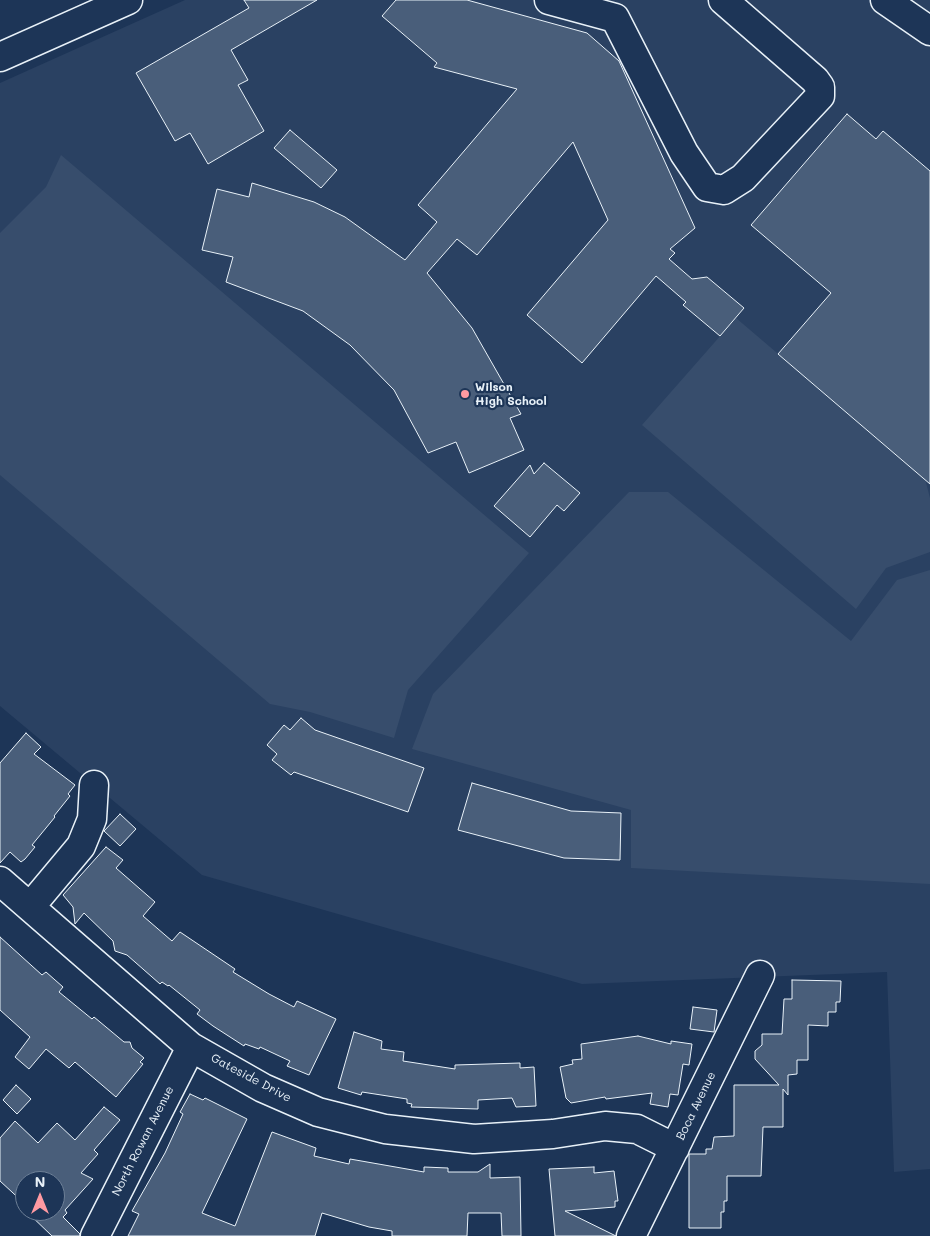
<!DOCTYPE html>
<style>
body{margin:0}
#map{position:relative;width:930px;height:1236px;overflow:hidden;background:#1d3557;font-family:Mali,sans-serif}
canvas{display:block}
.north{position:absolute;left:15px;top:1171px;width:50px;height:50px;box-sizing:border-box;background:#1d3557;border:1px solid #6e8097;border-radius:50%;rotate:0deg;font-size:14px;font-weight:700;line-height:20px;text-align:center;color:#e8f1f8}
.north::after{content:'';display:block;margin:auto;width:18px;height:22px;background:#ff9aa2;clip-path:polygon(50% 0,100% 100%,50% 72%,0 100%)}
</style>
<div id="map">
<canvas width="930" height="1236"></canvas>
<div class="north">N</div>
</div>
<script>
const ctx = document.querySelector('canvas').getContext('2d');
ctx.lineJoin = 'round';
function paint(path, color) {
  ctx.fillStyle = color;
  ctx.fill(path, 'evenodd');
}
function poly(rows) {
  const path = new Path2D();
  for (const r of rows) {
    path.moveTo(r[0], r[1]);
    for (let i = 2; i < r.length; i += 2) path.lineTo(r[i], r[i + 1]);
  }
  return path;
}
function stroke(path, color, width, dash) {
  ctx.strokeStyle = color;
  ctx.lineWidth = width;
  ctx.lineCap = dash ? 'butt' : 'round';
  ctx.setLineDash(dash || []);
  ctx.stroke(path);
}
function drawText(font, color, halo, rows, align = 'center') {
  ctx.font = font + ' Mali,sans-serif';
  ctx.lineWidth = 4.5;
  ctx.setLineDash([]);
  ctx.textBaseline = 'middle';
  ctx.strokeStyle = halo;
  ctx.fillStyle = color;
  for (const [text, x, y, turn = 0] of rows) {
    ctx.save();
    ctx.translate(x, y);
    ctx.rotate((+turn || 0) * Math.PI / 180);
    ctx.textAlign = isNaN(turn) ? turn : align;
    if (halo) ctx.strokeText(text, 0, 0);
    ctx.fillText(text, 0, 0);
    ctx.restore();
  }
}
paint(poly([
 [185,0,930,0,930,1169,894,1172,887,972,582,984,202,875,0,706,0,83]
]), '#2a4162');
paint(poly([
 [61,155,529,553,408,690,394,738,310,712,270,704,0,475,0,233,46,187],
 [736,318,925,479,930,498,930,552,886,568,856,609,642,425],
 [629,492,668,492,851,641,897,580,930,570,930,884,631,868,631,810,412,749,433,694]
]), '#374d6c');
const building = poly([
 [244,0,317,0,231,50,248,80,238,85,264,131,208,164,190,133,175,141,136,73,249,8,244,0],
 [396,0,467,0,587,33,619,61,695,228,670,249,675,253,669,259,692,279,707,277,744,308,720,336,683,305,686,302,656,276,582,363,527,315,608,220,573,142,477,255,457,239,427,273,472,328,521,414,510,418,524,450,469,473,456,442,428,453,394,390,350,345,303,311,226,282,233,257,202,250,217,189,249,197,252,183,314,202,345,217,405,260,437,222,418,205,517,89,434,67,437,63,382,16,396,0],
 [847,114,876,139,883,131,930,171,930,484,778,354,831,293,751,225,847,114],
 [290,130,337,170,321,188,274,148,290,130],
 [544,463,580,493,564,511,557,505,530,537,494,506,530,465,534,474,544,463],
 [301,718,315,730,424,768,408,812,294,772,291,775,272,760,277,754,267,745,284,725,290,730,301,718],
 [26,733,41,747,34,754,75,785,68,794,70,796,54,816,55,817,32,845,35,847,25,859,21,862,10,852,0,863,0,763,26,733],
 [472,783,571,811,621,813,620,860,564,858,458,830,472,783],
 [120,814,136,829,120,846,104,831,120,814],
 [106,847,123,860,116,868,155,902,143,916,172,941,180,932,235,969,233,972,269,994,294,1007,297,1001,336,1019,309,1075,287,1066,290,1061,260,1047,259,1049,245,1044,244,1046,213,1026,197,1014,200,1010,169,985,168,986,162,982,160,984,127,955,115,951,113,941,84,913,75,924,73,907,63,895,106,847],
 [0,937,42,975,46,972,63,987,59,992,92,1019,94,1017,124,1042,130,1042,132,1048,144,1058,140,1062,143,1064,116,1097,75,1062,69,1068,46,1049,29,1069,15,1057,30,1037,0,1010,0,937],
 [792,980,841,981,840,1002,836,1002,836,1012,828,1012,828,1026,808,1025,808,1060,797,1060,797,1074,788,1075,788,1095,783,1089,783,1127,763,1127,761,1176,727,1176,727,1201,724,1201,724,1212,721,1212,721,1228,689,1228,689,1154,706,1154,706,1149,712,1149,714,1137,734,1136,734,1085,779,1085,755,1059,755,1051,762,1045,762,1034,782,1034,784,999,792,999,792,980],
 [693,1007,717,1010,714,1032,690,1029,693,1007],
 [354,1032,382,1041,381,1049,404,1052,403,1061,455,1069,455,1065,520,1063,520,1068,534,1067,536,1106,516,1107,512,1098,478,1100,478,1109,411,1107,412,1104,407,1103,407,1099,362,1092,361,1095,338,1088,354,1032],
 [638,1036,671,1044,671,1041,692,1044,689,1065,683,1064,678,1095,670,1094,668,1107,650,1104,652,1093,606,1099,605,1097,571,1103,566,1098,560,1067,573,1064,572,1060,582,1059,581,1044,638,1036],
 [16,1085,31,1099,17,1114,3,1100,16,1085],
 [190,1094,203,1100,205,1098,247,1119,202,1213,235,1226,272,1132,316,1148,314,1156,349,1164,350,1159,424,1172,424,1167,448,1168,448,1172,478,1172,490,1164,490,1178,520,1177,521,1236,502,1236,501,1213,468,1213,467,1236,392,1236,392,1231,369,1227,322,1213,315,1236,128,1236,139,1214,132,1211,165,1153,183,1114,180,1112,190,1094],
 [104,1107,120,1120,94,1150,98,1154,81,1173,93,1179,65,1210,67,1213,63,1217,80,1234,80,1236,52,1236,26,1211,55,1211,55,1181,25,1181,25,1204,0,1181,0,1138,15,1121,38,1143,57,1123,75,1140,104,1107],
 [594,1167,594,1173,614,1171,618,1201,615,1201,615,1207,565,1211,616,1236,555,1236,549,1169,594,1167]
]);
paint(building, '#495e7a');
stroke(building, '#e8f1f8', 1);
const minor = poly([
 [549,0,615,18,684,153,707,187,724,190,743,178,820,96,820,87,815,80,723,0],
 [885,0,930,31],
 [0,57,128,0],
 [0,881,191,1047,263,1088,318,1112,385,1129,474,1139,553,1134,605,1126,637,1129,675,1148],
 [30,907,81,846,92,819,94,785],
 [95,1236,191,1047],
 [631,1236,760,975]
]);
stroke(minor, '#e8f1f8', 31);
stroke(minor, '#1d3557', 28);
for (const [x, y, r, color] of [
 [465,394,5,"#ff9aa2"]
]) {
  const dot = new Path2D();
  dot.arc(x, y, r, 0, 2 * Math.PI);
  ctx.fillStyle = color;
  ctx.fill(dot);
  stroke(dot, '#1d3557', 2);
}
drawText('bold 12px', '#e8f1f8', '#1d3557', [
 ["Wilson",475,387],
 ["High School",475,401]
], 'left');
drawText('12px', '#e8f1f8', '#1d3557', [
 ["Gateside Drive",251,1078,28],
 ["Boca Avenue",696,1106,-64],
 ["North Rowan Avenue",143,1141,-63]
]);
</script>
